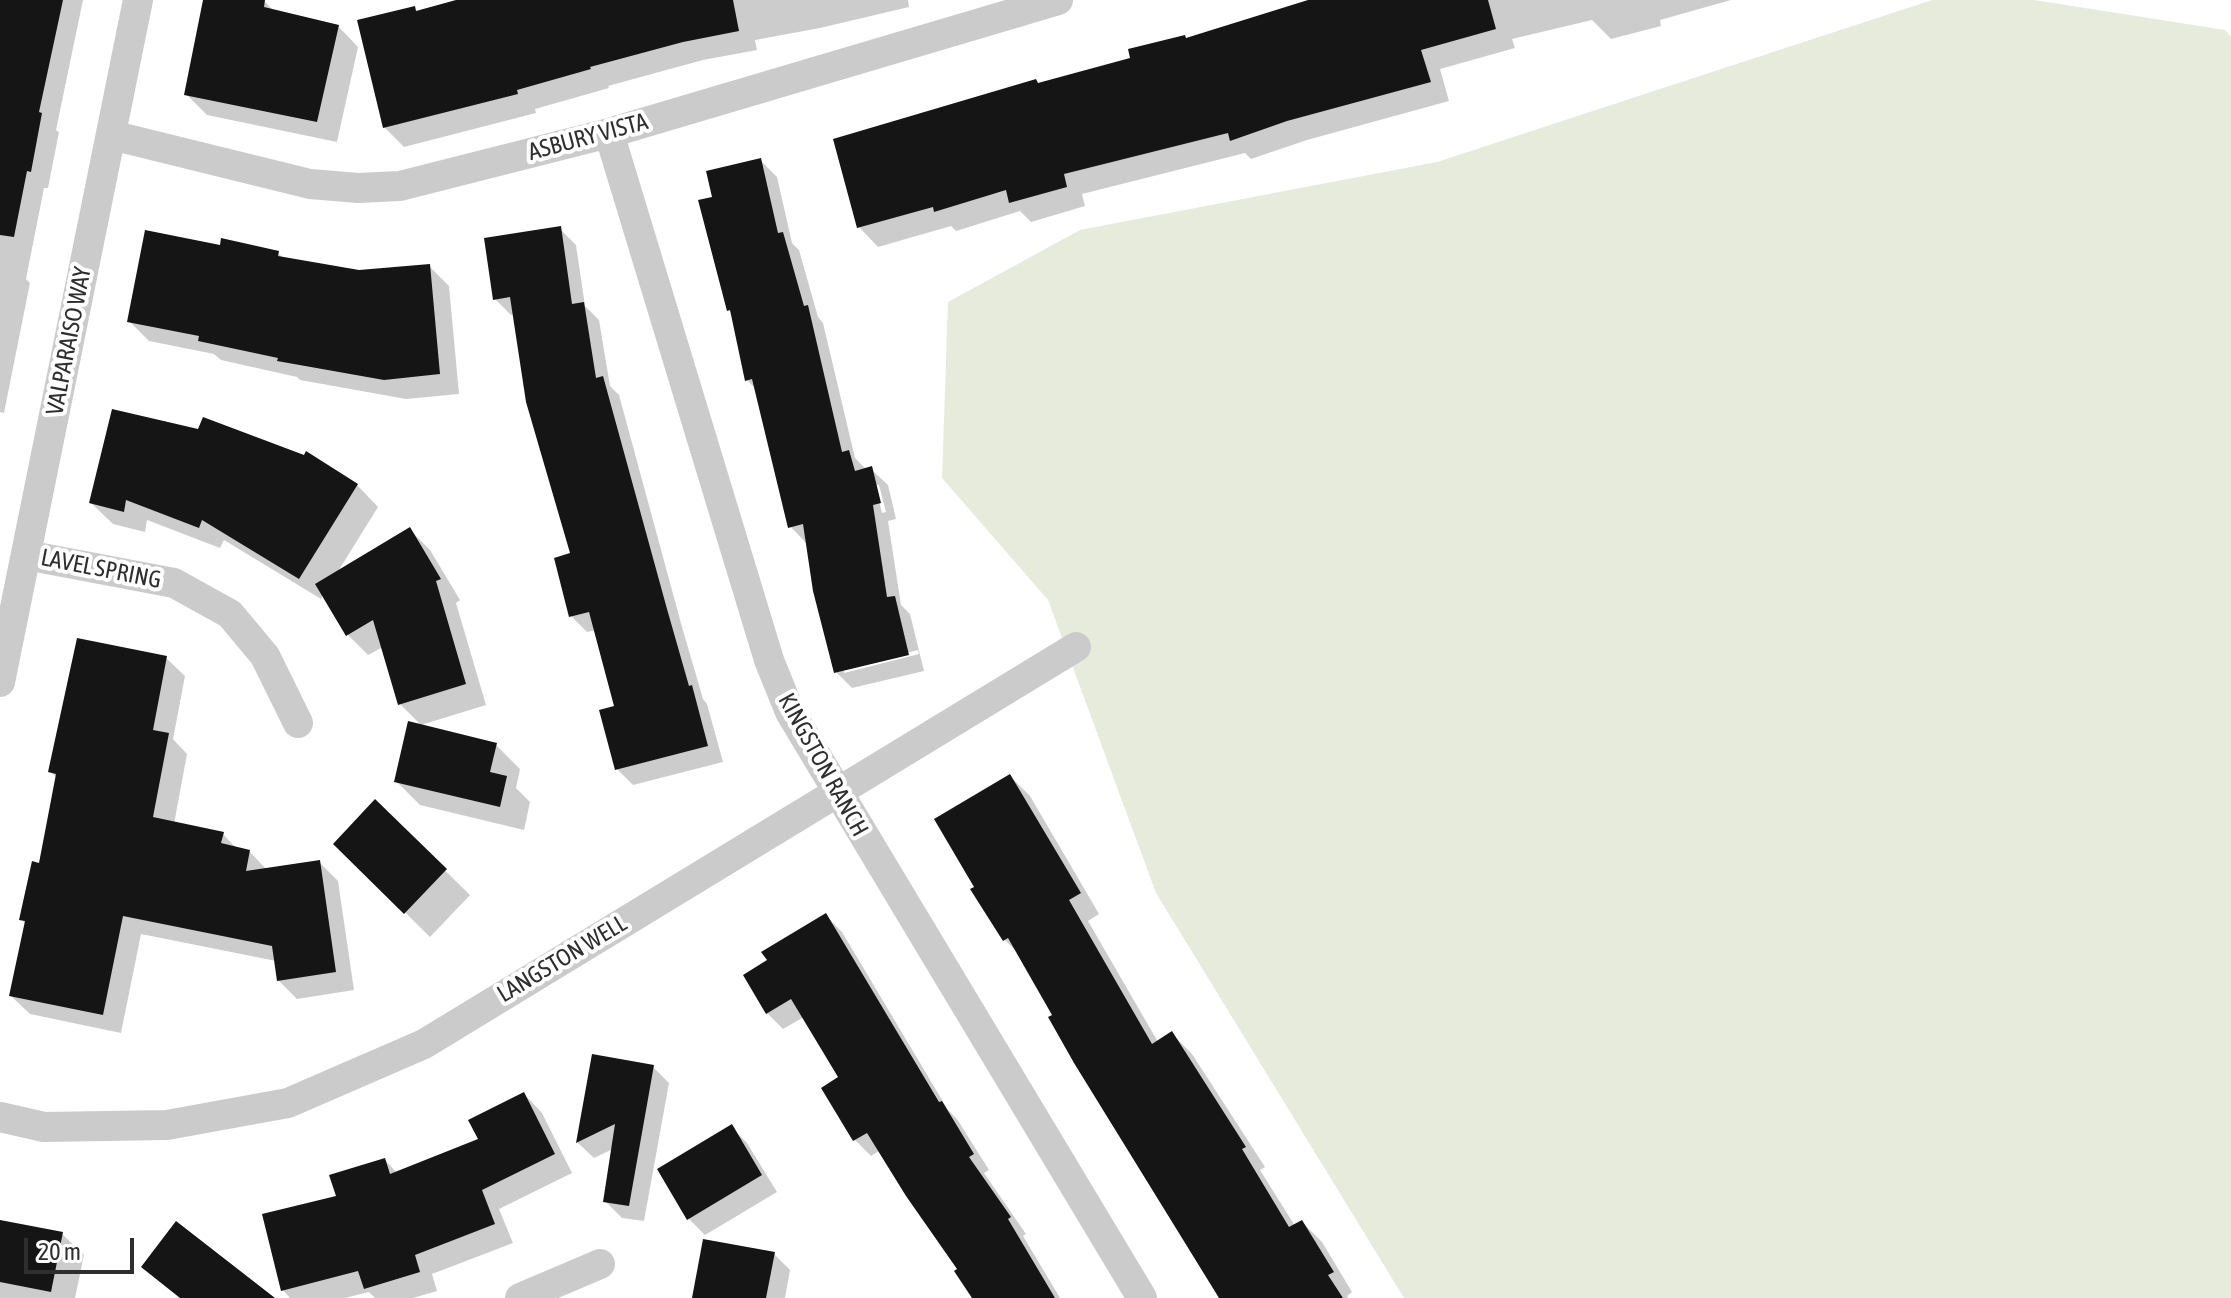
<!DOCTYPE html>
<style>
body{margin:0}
#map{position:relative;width:2231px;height:1298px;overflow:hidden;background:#fff;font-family:"Asap Condensed",sans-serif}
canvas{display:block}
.scale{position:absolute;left:24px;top:1238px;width:110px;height:36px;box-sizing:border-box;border:4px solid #2e2e2e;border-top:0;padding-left:10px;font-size:24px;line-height:28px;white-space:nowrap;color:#2e2e2e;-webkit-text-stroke:6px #fff;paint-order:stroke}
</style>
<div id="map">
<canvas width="2231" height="1298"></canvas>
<div class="scale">20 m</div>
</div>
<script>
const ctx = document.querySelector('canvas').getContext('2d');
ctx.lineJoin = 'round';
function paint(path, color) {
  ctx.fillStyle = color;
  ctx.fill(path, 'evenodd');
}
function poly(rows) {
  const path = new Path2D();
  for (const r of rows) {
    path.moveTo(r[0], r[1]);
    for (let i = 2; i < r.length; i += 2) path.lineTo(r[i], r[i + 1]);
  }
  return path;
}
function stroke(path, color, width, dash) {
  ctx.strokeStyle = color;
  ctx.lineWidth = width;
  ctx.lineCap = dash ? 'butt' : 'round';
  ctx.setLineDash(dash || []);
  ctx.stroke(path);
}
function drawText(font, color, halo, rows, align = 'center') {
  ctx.font = font + ' "Asap Condensed",sans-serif';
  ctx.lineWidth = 8;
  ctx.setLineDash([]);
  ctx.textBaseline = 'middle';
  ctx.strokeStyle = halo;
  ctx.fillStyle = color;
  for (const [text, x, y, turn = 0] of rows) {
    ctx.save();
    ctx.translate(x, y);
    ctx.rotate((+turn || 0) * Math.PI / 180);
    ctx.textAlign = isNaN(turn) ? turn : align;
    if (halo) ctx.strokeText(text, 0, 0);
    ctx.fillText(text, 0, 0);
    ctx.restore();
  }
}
paint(poly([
 [1932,0,2034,0,2225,30,2231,37,2231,1298,1404,1298,1156,893,1048,600,942,478,948,302,1080,230,1437,162]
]), '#e7ebdc');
paint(poly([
 [0,0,83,0,56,130,59,132,48,188,44,188,26,279,30,283,4,413,0,412],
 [205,0,264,1,275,12,338,26,358,47,337,142,207,115,186,94],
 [463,0,908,0,909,7,820,28,755,40,757,50,703,60,608,86,609,88,535,109,536,113,404,147,384,127,415,9,418,12],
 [1316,0,1731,0,1660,20,1661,26,1611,39,1592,20,1512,39,1515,48,1440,69,1449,101,1307,140,1251,159,1245,153,1082,194,1085,206,1031,222,1020,211,956,231,951,226,878,247,859,227,1039,85,1132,59],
 [761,161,777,177,792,243,799,250,818,317,823,323,855,458,865,468,871,469,888,485,896,519,888,521,901,605,910,614,924,671,852,688,836,672,806,543,790,526,757,390,747,380,732,313,729,310,714,198],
 [875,485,879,485,886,512,882,513],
 [918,650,919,654,844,673,844,669],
 [560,229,576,245,585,306,599,320,610,386,619,395,682,627,703,699,707,704,723,762,633,785,617,769,616,707,596,630,587,632,571,616,573,555,515,314,511,315,495,299],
 [221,247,278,253,285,260,359,272,429,266,449,286,459,394,406,399,300,380,297,377,221,360,214,354,149,341,129,321],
 [113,411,357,485,378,507,337,573,409,529,430,550,460,600,456,603,486,705,421,725,400,704,383,647,368,655,347,634,323,595,321,599,224,540,220,548,147,520,145,532,113,524,91,503],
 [166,658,185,676,173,739,187,754,174,824,223,834,237,849,249,851,267,870,319,862,338,881,354,990,297,999,278,980,276,961,141,934,121,1033,30,1014,11,996,26,924,21,919,40,865,57,778,50,771],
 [496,745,520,769,516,788,530,802,524,830,420,805,396,781],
 [1010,776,1030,796,1099,914,1088,921,1158,1042,1172,1034,1192,1054,1265,1167,1260,1170,1295,1226,1302,1222,1322,1242,1352,1292,1347,1296,1348,1298,1222,1298,1020,955,1005,940,976,887],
 [375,802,470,895,430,937,336,844],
 [826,916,842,932,948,1110,957,1119,989,1170,984,1173,1026,1234,1023,1236,1060,1298,974,1298,960,1269,879,1151,871,1156,855,1140,824,1088,840,1078,804,1017,783,1029,767,1013,770,961],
 [593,1056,653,1067,669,1083,644,1221,622,1218,605,1201,613,1149,594,1158,578,1143],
 [524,1094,542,1113,572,1173,499,1209,513,1243,432,1274,437,1291,413,1298,375,1298,369,1292,345,1298,290,1298,283,1290,338,1198,385,1160,397,1173,480,1140],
 [731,1127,747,1143,777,1192,705,1235,689,1219,660,1170],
 [0,1222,62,1234,84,1255,75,1298,0,1298],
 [774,1254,790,1270,785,1298,694,1298]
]), '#0003');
paint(poly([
 [0,0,63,0,39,112,42,113,31,172,27,171,14,237,0,235],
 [203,0,265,0,264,7,339,25,317,122,184,95],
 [456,0,733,0,739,31,683,42,590,67,591,69,517,90,518,94,383,128,357,20,415,6,416,11],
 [1308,0,1488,0,1496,29,1421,50,1431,82,1287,121,1230,141,1228,133,1064,174,1067,187,1009,203,1006,190,934,212,933,207,857,228,833,139,1036,79,1038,83,1130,58,1128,49,1185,35,1186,38],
 [761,158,778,233,783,232,804,306,808,305,842,452,849,450,855,471,872,466,881,503,873,505,887,597,895,596,909,655,834,673,813,591,803,524,788,528,752,379,745,381,730,310,727,311,698,200,712,197,706,171],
 [561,226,572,304,584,302,596,378,603,376,667,609,689,686,692,685,708,746,615,770,599,710,614,706,589,612,569,617,554,558,570,553,526,402,510,297,493,300,484,238],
 [145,230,220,245,221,238,279,251,278,256,359,270,430,264,440,374,384,380,277,361,278,358,198,341,199,336,127,322],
 [112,409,198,429,203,417,304,455,306,451,358,484,299,579,202,520,199,528,126,500,124,512,89,503],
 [410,527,441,579,436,581,466,684,398,705,373,620,346,636,315,584],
 [77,638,167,656,153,730,169,733,153,817,224,832,221,843,250,850,246,871,320,860,336,972,277,981,272,946,123,916,103,1015,9,996,25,921,19,920,32,861,39,863,56,774,48,772],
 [408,721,497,743,490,772,507,776,500,807,394,782],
 [1010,774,1081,893,1069,900,1152,1044,1172,1031,1246,1147,1242,1149,1289,1227,1302,1220,1334,1272,1328,1275,1343,1298,1219,1298,1074,1063,1048,1017,1052,1015,1008,938,1003,941,970,889,974,887,934,819],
 [375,799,447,869,404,914,333,844],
 [826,913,939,1102,942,1101,974,1154,969,1157,1011,1217,1008,1219,1055,1298,972,1298,954,1271,957,1269,906,1196,867,1133,853,1141,821,1088,838,1077,791,999,766,1014,743,975,767,960,761,952],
 [592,1054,654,1065,629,1206,603,1202,615,1124,576,1143],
 [524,1092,555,1154,482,1190,495,1224,415,1255,420,1272,364,1289,358,1271,281,1291,262,1214,336,1196,329,1175,385,1158,390,1174,478,1139,468,1120],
 [732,1124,762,1175,687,1220,657,1169],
 [0,1220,63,1232,51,1292,0,1282],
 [176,1221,275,1298,180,1298,141,1267],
 [703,1239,775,1252,766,1298,692,1298]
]), '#151515');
stroke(poly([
 [609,133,769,660,790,712,1142,1298],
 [111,135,310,184,358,188,400,186,609,133,1058,0],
 [26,555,174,583,230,614,265,656,298,723],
 [0,682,138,0],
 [0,1117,44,1127,167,1125,288,1103,424,1044,1076,647],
 [520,1298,600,1264]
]), '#cbcbcb', 30);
drawText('24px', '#2e2e2e', '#fff', [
 ["ASBURY VISTA",588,137,-15],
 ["VALPARAISO WAY",69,341,-79],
 ["LAVEL SPRING",101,569,11],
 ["KINGSTON RANCH",823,765,61],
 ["LANGSTON WELL",562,959,-31]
]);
</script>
